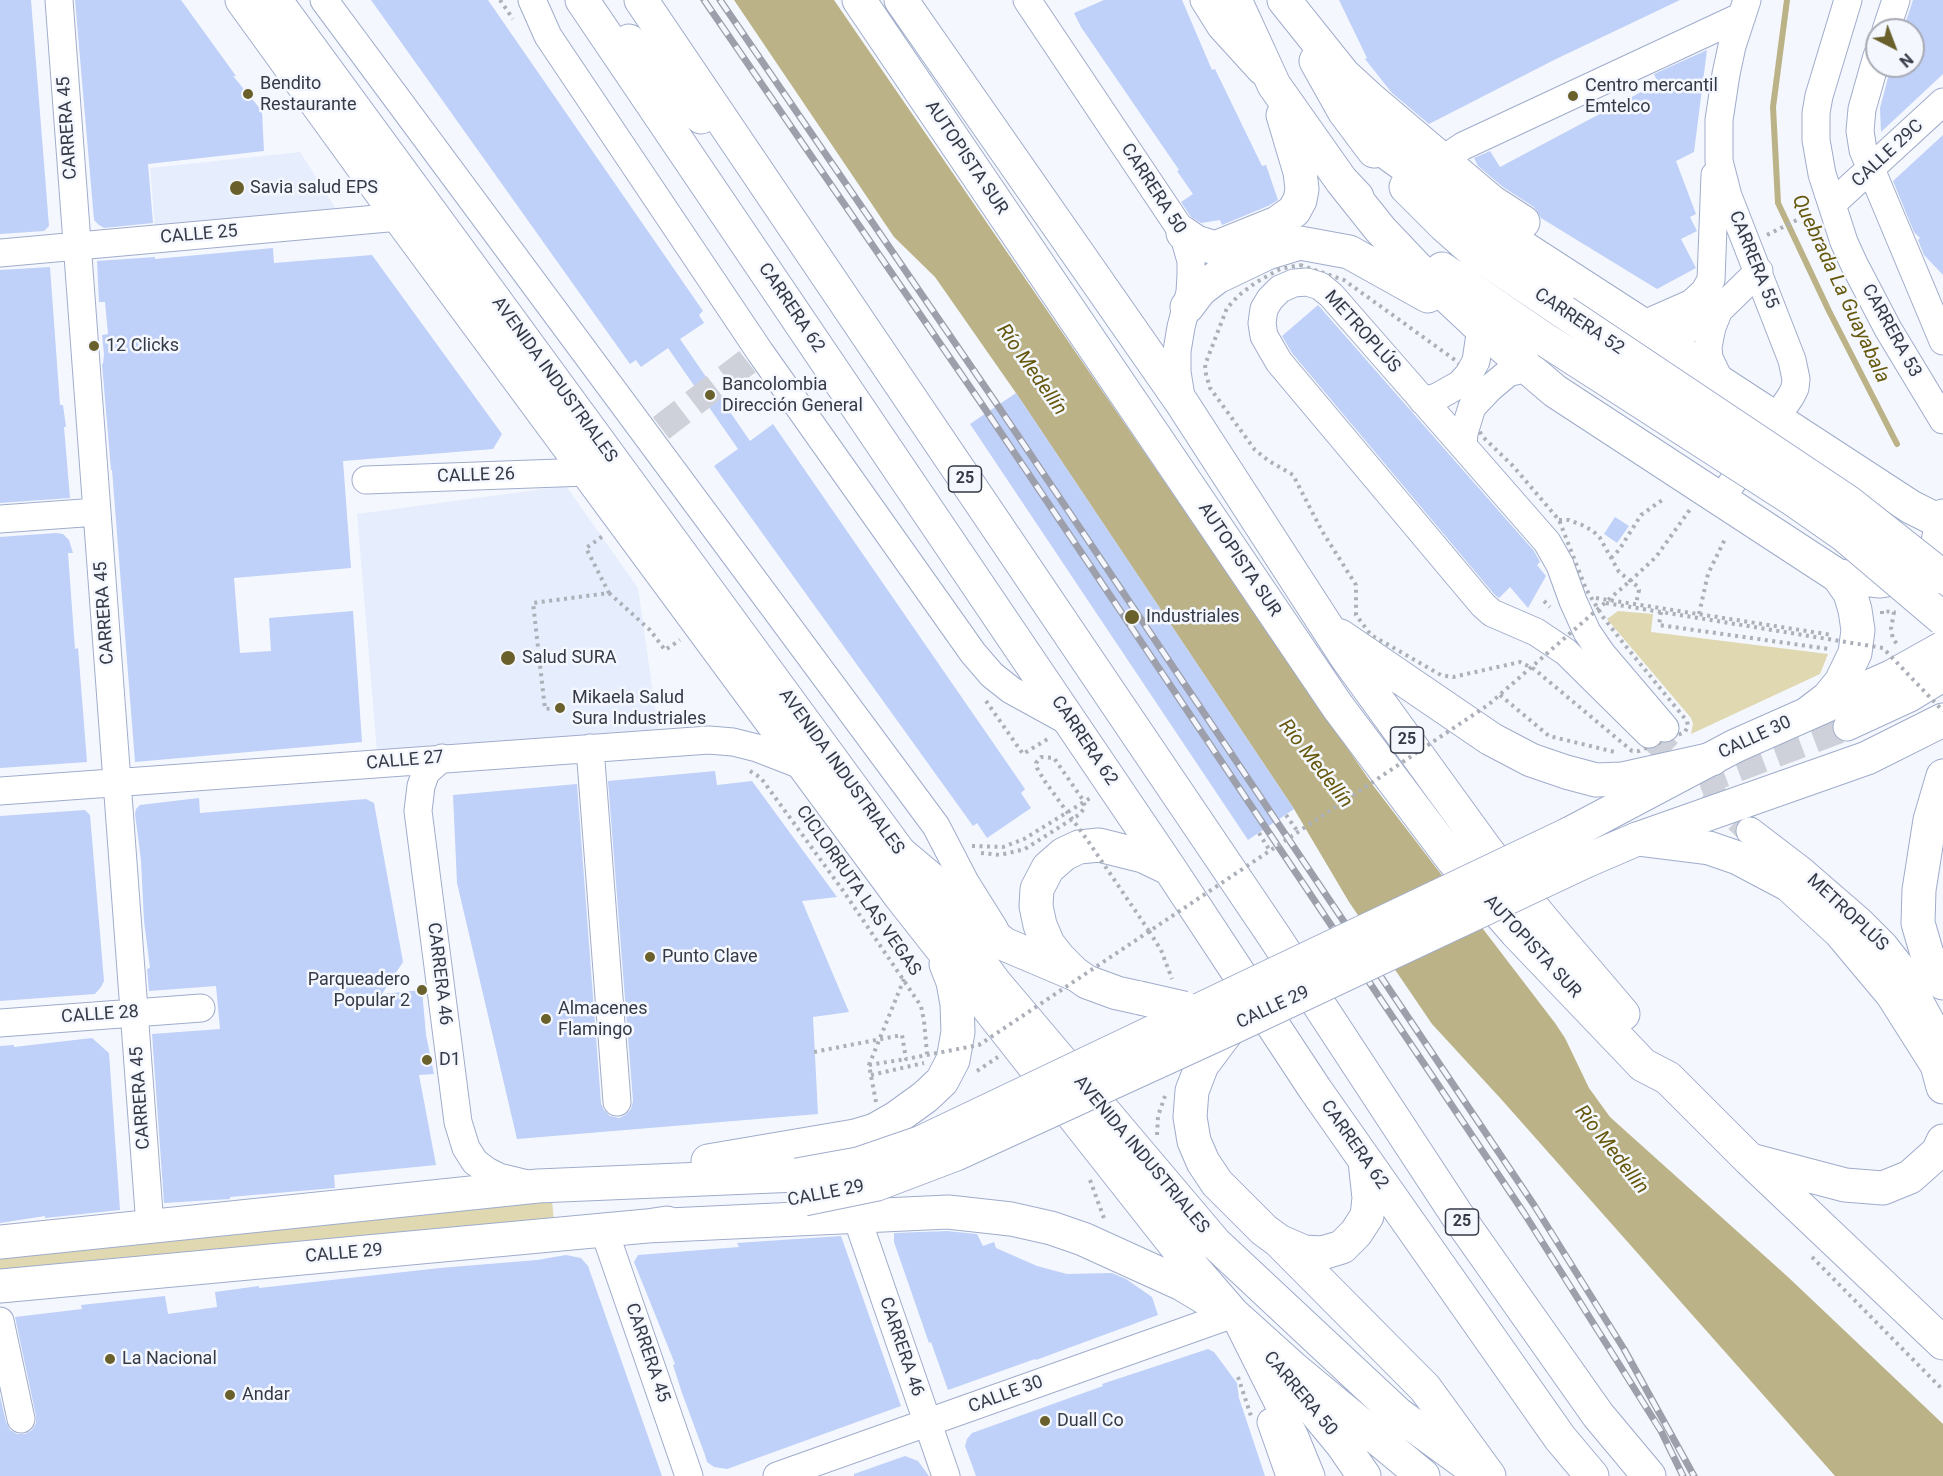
<!DOCTYPE html>
<meta charset="utf-8">
<style>
body{margin:0}
#map{position:relative;width:1943px;height:1476px;overflow:hidden;background:#f4f7fd;font-family:Roboto,sans-serif}
canvas{display:block}
.north{position:absolute;left:1865px;top:18px;width:60px;height:60px;box-sizing:border-box;background:#f4f7fd;border:2px solid #a8abb4;border-radius:50%;rotate:138deg;font-size:16px;font-weight:700;line-height:24px;text-align:center;color:#353a47}
.north::after{content:'';display:block;margin:auto;width:21px;height:27px;background:#69602c;clip-path:polygon(50% 0,100% 100%,50% 72%,0 100%)}
</style>
<div id="map">
<canvas width="1943" height="1476"></canvas>
<div class="north">N</div>
</div>
<script>
const ctx = document.querySelector('canvas').getContext('2d');
ctx.lineJoin = 'round';
function paint(path, color) {
  ctx.fillStyle = color;
  ctx.fill(path, 'evenodd');
}
function poly(rows) {
  const path = new Path2D();
  for (const r of rows) {
    path.moveTo(r[0], r[1]);
    for (let i = 2; i < r.length; i += 2) path.lineTo(r[i], r[i + 1]);
  }
  return path;
}
function stroke(path, color, width, dash) {
  ctx.strokeStyle = color;
  ctx.lineWidth = width;
  ctx.lineCap = dash ? 'butt' : 'round';
  ctx.setLineDash(dash || []);
  ctx.stroke(path);
}
function drawText(font, color, halo, rows, align = 'center') {
  ctx.font = font + ' Roboto,sans-serif';
  ctx.lineWidth = 5;
  ctx.setLineDash([]);
  ctx.textBaseline = 'middle';
  ctx.strokeStyle = halo;
  ctx.fillStyle = color;
  for (const [text, x, y, turn = 0] of rows) {
    ctx.save();
    ctx.translate(x, y);
    ctx.rotate((+turn || 0) * Math.PI / 180);
    ctx.textAlign = isNaN(turn) ? turn : align;
    if (halo) ctx.strokeText(text, 0, 0);
    ctx.fillText(text, 0, 0);
    ctx.restore();
  }
}
paint(poly([
 [300,152,336,209,155,227,150,168],
 [566,486,638,588,658,729,377,752,357,514]
]), '#e6edfd');
paint(poly([
 [1618,611,1653,614,1651,632,1828,654,1820,674,1691,734,1693,724,1691,718,1607,619],
 [552,1200,554,1222,0,1279,0,1257]
]), '#dfd8b1');
paint(poly([
 [734,0,834,0,1372,784,1555,1023,1565,1038,1589,1088,1610,1117,1788,1277,1943,1424,1943,1476,1835,1476,1501,1099,1432,1024,1349,902,1294,809,1016,393,935,277,894,237]
]), '#bbb387');
stroke(poly([
 [1787,0,1773,107,1778,203,1829,311,1897,444]
]), '#bbb387', 6);
paint(poly([
 [0,0,31,0,49,226,44,231,0,234],
 [75,0,181,0,236,76,233,76,262,111,264,151,148,164,153,223,104,228,99,225,94,220],
 [371,0,488,0,703,311,699,315,704,323,680,339,750,441,773,424,1025,789,1021,793,1031,808,987,838,977,823,973,826,714,466,738,449,668,348,641,367,636,360,630,364],
 [1104,0,1182,0,1212,70,1215,69,1262,166,1266,165,1278,200,1268,206,1222,225,1220,220,1201,223,1191,217,1181,202,1193,194,1177,171,1179,170,1081,27,1074,13],
 [1339,0,1680,0,1554,60,1429,124,1392,93,1365,59,1367,58],
 [1913,0,1943,0,1943,74,1881,132,1880,108,1891,66,1913,66,1913,30,1903,30],
 [1707,50,1694,152,1676,161,1696,214,1690,217,1697,231,1681,239,1696,268,1657,289,1541,218,1534,207,1503,187,1478,166,1474,158,1490,151,1500,167,1658,83,1654,74],
 [1943,135,1943,275,1924,255,1918,240,1920,238,1914,232,1893,181],
 [273,248,274,263,372,255,502,434,493,449,343,461,351,568,234,578,240,653,271,651,269,618,353,611,362,742,135,762,112,470,111,470,102,364,103,364,104,354,102,335,108,334,105,302,99,302,97,261,155,257,155,259],
 [50,267,60,405,63,405,66,427,64,427,70,498,0,503,0,270],
 [1318,305,1534,551,1540,562,1537,565,1546,576,1528,608,1510,587,1499,598,1494,594,1292,353,1282,336],
 [1016,393,1294,809,1248,840,970,424],
 [1615,517,1629,526,1617,543,1604,534],
 [56,533,63,534,69,540,73,553,68,553,75,649,78,648,87,762,0,768,0,537],
 [715,771,717,785,752,781,837,897,802,901,849,1012,813,1017,818,1114,517,1139,457,883,453,795,577,784,601,1103,604,1110,610,1116,619,1118,625,1115,631,1109,633,1101,608,781],
 [199,798,200,813,366,799,374,803,403,962,382,994,422,990,426,1035,434,1074,419,1075,436,1165,334,1175,335,1188,230,1197,230,1199,164,1203,152,1034,220,1029,216,986,149,991,147,969,150,968,144,921,141,860,135,814,136,809,140,805],
 [85,810,90,815,104,981,101,987,95,994,0,1001,0,816],
 [92,1038,109,1053,120,1210,45,1218,45,1216,0,1223,0,1046,14,1045,14,1047],
 [947,1231,977,1234,983,1246,994,1242,996,1248,1037,1266,1067,1274,1112,1273,1126,1279,1152,1297,1158,1315,1036,1360,1035,1359,948,1390,931,1342,929,1343,894,1242,894,1233],
 [841,1236,901,1406,727,1469,714,1467,707,1462,705,1455,682,1393,673,1365,675,1364,634,1262,638,1255,739,1247,737,1243],
 [566,1255,581,1258,588,1266,662,1476,0,1476,0,1396,6,1422,10,1430,17,1434,25,1434,32,1430,36,1423,36,1416,15,1317,82,1309,81,1305,165,1296,168,1314,217,1307,215,1292,259,1286,259,1288,440,1268,537,1260],
 [1208,1349,1214,1352,1237,1383,1239,1398,1265,1476,976,1476,965,1446,967,1439,972,1433,1103,1386,1102,1384],
 [905,1456,918,1461,929,1476,854,1476,854,1474]
]), '#bfd0f9');
stroke(poly([
 [661,428,760,352],
 [1649,734,1750,831],
 [1699,783,1847,727]
]), '#ced1d9', 27, [27, 14]);
const minor = poly([
 [59,0,150,1226],
 [324,0,936,826,965,882,995,930],
 [532,0,548,36,760,352,973,653,992,675,1011,690,1071,723],
 [1027,0,1183,233,1191,261,1191,275,1190,292,1181,327,1177,351,1177,372,1182,403],
 [1204,0,1221,27,1261,71],
 [1848,0,1819,96,1816,113,1816,140,1822,174,1844,242,1854,264,1888,329,1943,420],
 [1886,30,1896,0],
 [1877,56,1862,109,1860,131,1863,150,1943,341],
 [1438,158,1442,160,1463,146,1742,16],
 [1832,204,1943,102],
 [0,253,399,217],
 [1719,310,1712,327,1708,347,1709,358,1721,383],
 [1642,325,1692,303,1704,292,1711,280,1715,175],
 [1663,338,1691,328,1705,320,1719,310,1759,271],
 [1423,401,1437,397,1460,384,1469,374,1476,361,1481,328],
 [1463,446,1464,433,1472,407,1490,388,1508,373,1527,368],
 [366,480,587,472],
 [1721,499,1791,396,1795,388,1796,379,1792,360,1728,196,1719,161,1719,120,1726,74,1732,46,1747,0],
 [0,519,97,512],
 [1847,727,1910,698,1943,678],
 [1649,734,1566,652,1536,632,1492,613,1483,605,1279,362,1264,336,1262,323,1264,309,1270,299,1280,289,1294,283,1307,282,1320,286,1331,295,1547,542,1560,565,1573,601,1587,632,1602,654,1665,728],
 [590,748,617,1102],
 [442,758,426,772,421,786,418,811,458,1122,466,1148,475,1162,487,1171,499,1177,528,1184],
 [0,791,709,740,733,742,757,748,806,767],
 [1750,831,1801,870,1861,922,1884,945,1902,968,1943,1044],
 [0,1023,201,1008],
 [857,1218,946,1476],
 [604,1230,689,1476],
 [0,1321,21,1419],
 [1238,1323,1295,1437,1311,1476],
 [1271,1422,1290,1476],
 [777,1476,1233,1314]
]);
const major = poly([
 [242,0,399,217,901,897,1194,1269,1233,1314,1294,1369,1423,1476],
 [275,0,995,983,1215,1243,1398,1414,1483,1476],
 [1235,0,1274,85,1341,180,1357,197],
 [1284,0,1344,75,1368,97,1492,202,1523,222],
 [1316,61,1344,111,1374,151],
 [1361,134,1473,215,1663,338,1721,383,1911,507,1943,523],
 [1341,180,1380,229,1417,268,1481,328,1555,391,1838,576,1850,593,1855,610,1858,630,1855,653,1841,682,1828,698,1807,714],
 [1406,187,1445,226,1471,249,1564,312],
 [1183,233,1196,242,1215,248,1277,223,1294,211,1300,200,1302,189,1300,172,1283,115],
 [1442,269,1547,341],
 [1187,307,1200,290,1217,277,1267,253,1300,243,1349,252,1428,296],
 [1838,576,1880,581,1913,576,1928,565,1936,552,1940,532,1940,522,1943,516],
 [1569,834,1735,746,1893,676,1943,648],
 [1586,861,1637,839,1867,758,1943,720],
 [708,1161,855,1136,875,1130,896,1118,925,1097,942,1081,953,1060,958,1032,957,1004,953,982,946,964],
 [647,1226,948,1212,1011,1219,1051,1228,1083,1239,1182,1284,1212,1302],
 [0,1242,538,1186,797,1175],
 [0,1286,647,1226,667,1223],
 [1299,1392,1342,1444,1364,1476]
]);
const highway = poly([
 [582,0,1170,869,1315,1089,1560,1438,1592,1476],
 [641,0,1274,936,1457,1215,1598,1415,1649,1476],
 [859,0,1338,707,1453,860,1516,932,1643,1065,1668,1078,1749,1159,1943,1343],
 [901,0,1182,403,1347,658,1487,851,1542,919,1623,1014],
 [629,41,701,117],
 [1340,636,1491,739,1531,760,1566,772,1596,780,1622,779,1712,759],
 [1943,776,1930,820,1919,890,1918,923,1927,954,1943,983],
 [1637,839,1709,848,1738,858,1789,885,1840,932,1892,994,1937,1065,1943,1087],
 [901,854,945,891,970,917,1004,944,1077,975,1087,982,1117,993,1140,998],
 [1073,972,1059,958,1048,944,1040,925,1036,906,1037,889,1048,868,1064,854,1079,847,1099,845,1143,856,1170,869],
 [1229,1029,1202,1065,1192,1091,1190,1117,1194,1141,1203,1162,1217,1183,1264,1230,1279,1241,1425,1388,1489,1476],
 [1754,1161,1845,1185,1883,1188,1910,1177,1938,1152,1943,1141],
 [1281,1242,1304,1252,1322,1253,1342,1247,1356,1233,1367,1216,1369,1198,1365,1161]
]);
stroke(minor, '#a0accb', 29);
stroke(major, '#a0accb', 35);
stroke(highway, '#a0accb', 35);
stroke(poly([
 [500,0,513,19],
 [1767,235,1811,213],
 [1300,265,1344,280,1455,360,1469,374,1499,393,1487,403,1484,410,1478,428,1482,436,1513,466,1559,520,1586,589,1603,617,1624,644,1687,721,1688,726,1685,732,1639,751,1632,751,1534,669,1520,662,1453,677,1441,675,1371,635,1356,615,1356,585,1322,531,1293,475,1269,461,1255,450,1210,388,1206,374,1205,365,1227,308,1238,296,1255,283,1280,269,1300,265],
 [1559,520,1569,520,1582,525,1593,531,1600,538,1619,572,1637,586,1639,590,1636,604],
 [1611,558,1619,550,1641,515,1665,498],
 [1630,581,1656,557,1691,508],
 [609,593,650,630,665,650,680,640],
 [1596,598,1832,635],
 [1544,601,1550,607],
 [1661,612,1659,625,1829,649],
 [1699,614,1708,574,1726,537],
 [1882,614,1882,611,1894,612,1891,629,1893,639,1898,645],
 [1500,695,1549,736,1615,752],
 [986,701,1023,754,1051,737],
 [557,708,545,709,533,603,609,593,586,548,603,536],
 [750,771,761,778,844,892,921,1006,924,1021,927,1054],
 [1286,815,1298,832],
 [1259,833,1270,851],
 [972,846,1003,847,1024,839,1092,797],
 [1149,931,1161,950,1172,979],
 [869,1065,906,1059],
 [977,1071,998,1057],
 [871,1075,924,1063],
 [876,1102,869,1065,904,979],
 [1157,1135,1158,1116,1165,1096],
 [1090,1180,1105,1221],
 [1812,1257,1943,1390],
 [1238,1377,1251,1416]
]), '#acb0b8', 4, [3, 4.5]);
stroke(minor, '#fff', 27);
stroke(major, '#fff', 33);
stroke(highway, '#fff', 33);
const rail = poly([
 [704,0,983,406,1524,1213,1661,1431,1683,1476],
 [720,0,994,400,1534,1205,1624,1349,1694,1476]
]);
stroke(rail, '#9da0aa', 7);
stroke(rail, '#f4f7fd', 4.5, [14]);
const majorBridge = poly([
 [1564,312,1848,502,1943,577],
 [1547,341,1791,498,1844,535,1943,619],
 [797,1175,858,1164,922,1142,1569,834],
 [804,1199,877,1184,956,1154,1229,1029,1586,861]
]);
const highwayBridge = poly([
 [1140,998,1184,1008]
]);
stroke(majorBridge, '#a0accb', 35, []);
stroke(highwayBridge, '#a0accb', 35, []);
stroke(poly([
 [1606,603,1883,648,1943,711],
 [981,853,1000,855,1025,849,1080,814,1085,807,1083,800,1054,758,1041,757,1036,763,1037,768,1044,780,1088,841,1149,931],
 [814,1052,902,1035,906,1059,979,1045,1488,705,1630,581]
]), '#acb0b8', 4, [3, 4.5]);
stroke(majorBridge, '#fff', 33);
stroke(highwayBridge, '#fff', 33);
for (const [x, y, r, color] of [
 [248,94,6,"#69602c"],
 [1573,96,6,"#69602c"],
 [237,188,8,"#69602c"],
 [94,346,6,"#69602c"],
 [710,395,6,"#69602c"],
 [1132,617,8,"#69602c"],
 [508,658,8,"#69602c"],
 [560,708,6,"#69602c"],
 [650,957,6,"#69602c"],
 [422,990,6,"#69602c"],
 [546,1019,6,"#69602c"],
 [427,1060,6,"#69602c"],
 [110,1359,6,"#69602c"],
 [230,1395,6,"#69602c"],
 [1045,1421,6,"#69602c"]
]) {
  const dot = new Path2D();
  dot.arc(x, y, r, 0, 2 * Math.PI);
  ctx.fillStyle = color;
  ctx.fill(dot);
  stroke(dot, '#f4f7fd', 2);
}
for (const [x, y, w] of [
 [965,479,33],
 [1407,740,33],
 [1462,1222,33]
]) {
  const box = new Path2D();
  box.roundRect(x - w / 2, y - 13, w, 26, 4.5);
  ctx.fillStyle = '#f4f7fd';
  ctx.fill(box);
  stroke(box, '#353a47', 1.5);
}
drawText('bold 16px', '#353a47', null, [
 ["25",965,479],
 ["25",1407,740],
 ["25",1462,1222]
]);
drawText('18px', '#353a47', '#f4f7fd', [
 ["Bendito",260,84],
 ["Restaurante",260,105],
 ["Centro mercantil",1585,86],
 ["Emtelco",1585,107],
 ["Savia salud EPS",250,188],
 ["12 Clicks",106,346],
 ["Bancolombia",722,385],
 ["Dirección General",722,406],
 ["Industriales",1146,617],
 ["Salud SURA",522,658],
 ["Mikaela Salud",572,698],
 ["Sura Industriales",572,719],
 ["Punto Clave",662,957],
 ["Parqueadero",410,980,"right"],
 ["Popular 2",410,1001,"right"],
 ["Almacenes",558,1009],
 ["Flamingo",558,1030],
 ["D1",439,1060],
 ["La Nacional",122,1359],
 ["Andar",242,1395],
 ["Duall Co",1057,1421]
], 'left');
drawText('18px', '#353a47', '#f4f7fd', [
 ["CARRERA 45",68,128,-94],
 ["CALLE 29C",1888,154,-43],
 ["AUTOPISTA SUR",966,158,56],
 ["CARRERA 50",1153,189,57],
 ["CALLE 25",199,235,-5],
 ["CARRERA 55",1753,260,68],
 ["CARRERA 62",791,308,56],
 ["CARRERA 52",1579,322,34],
 ["CARRERA 53",1891,331,61],
 ["METROPLÚS",1362,332,48],
 ["AVENIDA INDUSTRIALES",554,380,54],
 ["CALLE 26",476,476,-2],
 ["AUTOPISTA SUR",1239,560,56],
 ["CARRERA 45",105,613,-94],
 ["CALLE 30",1755,738,-25],
 ["CARRERA 62",1084,741,56],
 ["CALLE 27",405,761,-5],
 ["AVENIDA INDUSTRIALES",841,772,54],
 ["CICLORRUTA LAS VEGAS",858,891,55],
 ["METROPLÚS",1847,913,43],
 ["AUTOPISTA SUR",1532,947,47],
 ["CARRERA 46",439,974,83],
 ["CALLE 29",1273,1008,-25],
 ["CALLE 28",100,1015,-4],
 ["CARRERA 45",141,1098,-94],
 ["CARRERA 62",1354,1145,55],
 ["AVENIDA INDUSTRIALES",1141,1155,50],
 ["CALLE 29",826,1194,-11],
 ["CALLE 29",344,1254,-5],
 ["CARRERA 46",901,1347,71],
 ["CARRERA 45",647,1353,71],
 ["CARRERA 50",1300,1394,50],
 ["CALLE 30",1006,1395,-20]
]);
drawText('italic 20px', '#65580d', '#f4f7fd', [
 ["Quebrada La Guayabala",1840,289,65],
 ["Río Medellín",1031,370,55],
 ["Río Medellín",1315,764,52],
 ["Río Medellín",1611,1150,52]
]);
</script>
